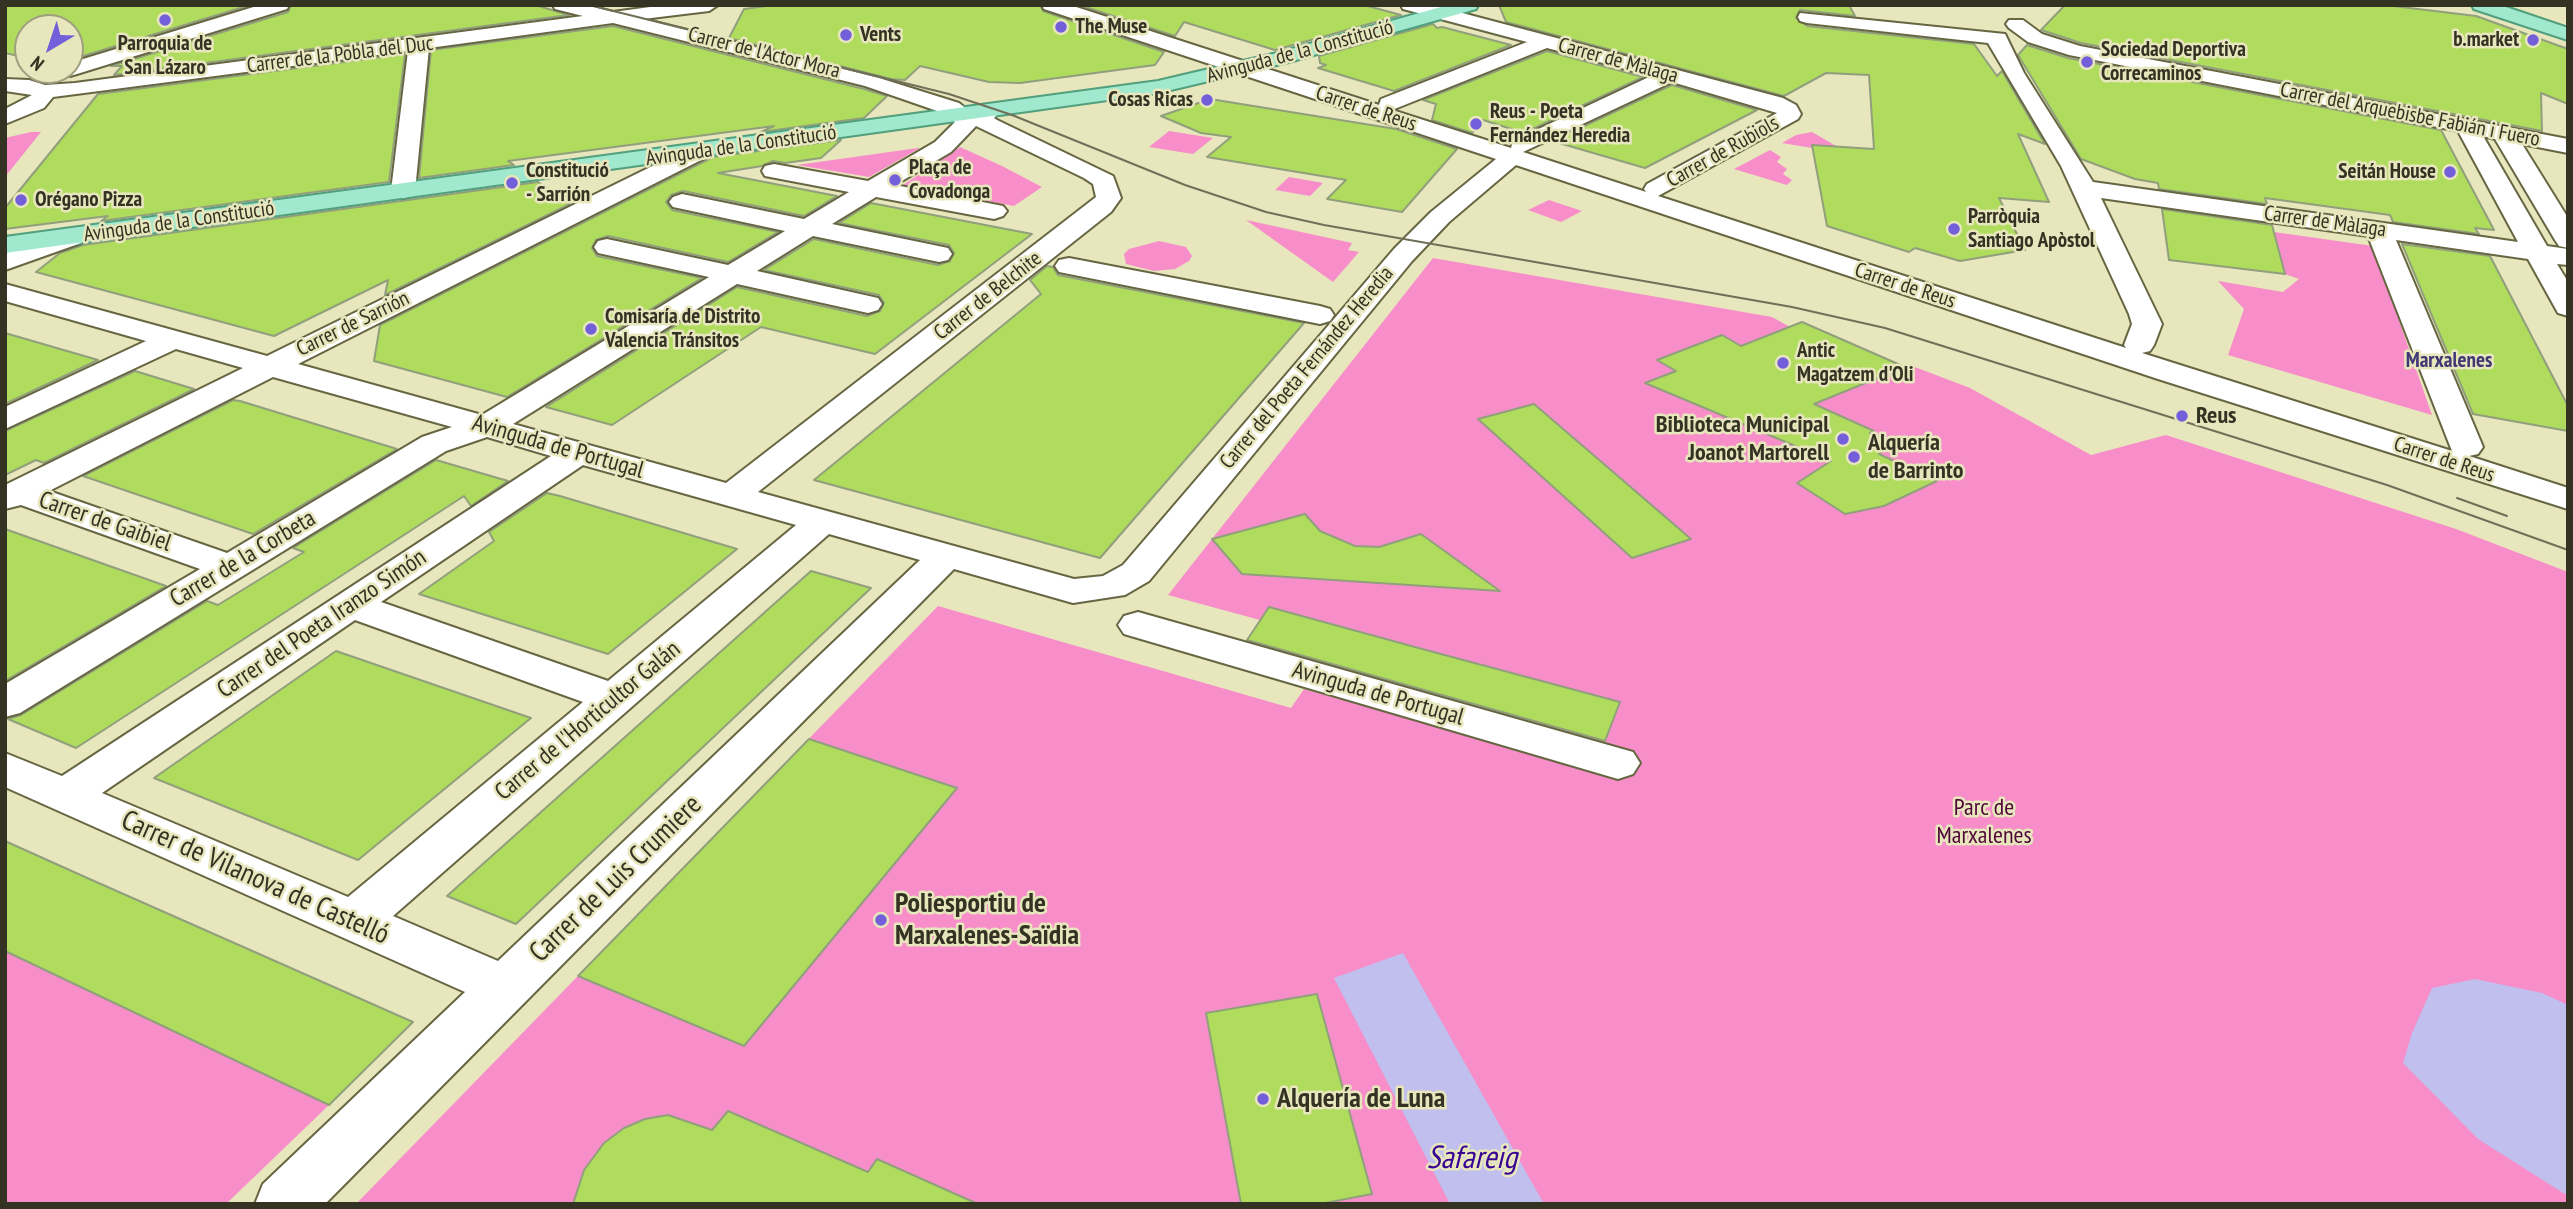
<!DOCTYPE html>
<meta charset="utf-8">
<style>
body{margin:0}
#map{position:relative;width:2573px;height:1209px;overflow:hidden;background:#e7e6bd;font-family:"PT Sans Narrow",sans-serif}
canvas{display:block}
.frame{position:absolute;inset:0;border:7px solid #333223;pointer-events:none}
.north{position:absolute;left:14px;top:14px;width:70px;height:70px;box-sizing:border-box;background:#e7e6bd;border:2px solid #9f9e7f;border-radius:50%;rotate:219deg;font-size:19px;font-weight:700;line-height:28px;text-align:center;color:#333223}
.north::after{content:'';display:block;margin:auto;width:24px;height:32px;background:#725fd9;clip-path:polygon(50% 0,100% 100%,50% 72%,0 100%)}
</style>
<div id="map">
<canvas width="2573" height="1209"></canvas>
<div class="frame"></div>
<div class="north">N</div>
</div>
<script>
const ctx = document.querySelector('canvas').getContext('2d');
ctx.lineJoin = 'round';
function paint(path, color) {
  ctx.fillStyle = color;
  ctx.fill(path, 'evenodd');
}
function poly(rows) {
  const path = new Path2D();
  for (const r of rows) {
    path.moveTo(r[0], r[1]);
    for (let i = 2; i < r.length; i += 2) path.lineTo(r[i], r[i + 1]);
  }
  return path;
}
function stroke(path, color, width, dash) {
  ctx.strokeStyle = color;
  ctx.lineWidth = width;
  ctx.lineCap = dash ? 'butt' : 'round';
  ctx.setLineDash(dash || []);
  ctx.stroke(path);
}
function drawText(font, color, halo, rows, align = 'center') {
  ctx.font = font + ' "PT Sans Narrow",sans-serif';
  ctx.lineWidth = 5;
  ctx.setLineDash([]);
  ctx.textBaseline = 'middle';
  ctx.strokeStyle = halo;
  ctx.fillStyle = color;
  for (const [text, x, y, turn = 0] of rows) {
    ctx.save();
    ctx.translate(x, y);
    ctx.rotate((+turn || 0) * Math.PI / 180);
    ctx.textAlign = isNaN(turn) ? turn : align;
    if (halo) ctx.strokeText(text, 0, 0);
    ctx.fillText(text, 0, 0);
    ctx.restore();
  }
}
paint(poly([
 [1169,131,1213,138,1193,154,1149,147],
 [31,132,41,132,5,177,5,138],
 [1812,132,1836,146,1812,145,1812,148,1782,143,1796,135],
 [960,147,1002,166,1042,187,1014,206,903,185],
 [920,148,869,177,797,165,918,148],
 [1770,150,1781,157,1777,162,1787,169,1783,174,1792,180,1787,185,1734,169],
 [1289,177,1323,183,1310,196,1275,190],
 [1549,200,1582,211,1561,222,1528,210],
 [1246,220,1352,243,1348,250,1359,252,1333,282],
 [2274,232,2373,246,2432,415,2228,355,2244,309,2218,281,2283,292,2299,279,2285,274],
 [1159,241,1186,247,1192,256,1189,261,1175,269,1154,271,1126,264,1124,254,1129,249],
 [1433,258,1772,317,1790,327,1801,322,1902,366,1907,364,1970,388,2091,455,2166,435,2456,529,2568,572,2568,1204,356,1204,938,606,1291,708,1304,689,1571,764,1604,745,1619,702,1271,607,1260,620,1168,595],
 [5,951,329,1105,226,1204,5,1204]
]), '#f78ec9');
paint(poly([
 [1403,953,1544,1204,1450,1204,1334,978],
 [2475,979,2542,993,2568,1005,2568,1196,2478,1139,2403,1063,2412,1033,2432,988]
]), '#c0bfee');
const building = poly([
 [5,5,250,5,70,60,70,28,28,28,28,58,5,53,5,5],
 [291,5,535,5,569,15,114,75,122,66,111,66,288,12,291,5],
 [774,5,1040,5,1043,11,1164,52,1155,65,1020,83,989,82,920,66,905,80,891,79,729,38,744,9,774,5],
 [1079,5,1364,5,1401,15,1275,50,1184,22,1175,36,1079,5],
 [1499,5,1849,5,1855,16,1800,10,1796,18,1807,26,1974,44,1997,76,2002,71,2045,144,2018,134,2049,202,1999,198,2025,250,1960,261,1915,248,1909,252,1827,226,1812,145,1874,149,1869,75,1826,73,1784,96,1506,22,1499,5],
 [2065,5,2385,5,2476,16,2568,49,2568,104,2541,93,2542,131,2081,43,2041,30,2065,5],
 [1433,24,1437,28,1442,27,1511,45,1394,91,1318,68,1326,65,1320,63,1319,56,1433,24],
 [613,26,864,89,887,96,864,118,761,132,774,126,508,161,514,165,419,178,431,50,613,26],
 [2027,45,2068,58,2441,130,2494,230,2475,228,2479,234,2393,222,2390,215,2265,198,2267,204,2159,189,2158,183,2135,179,2081,159,2018,55,2027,45],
 [1547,51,1643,77,1524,133,1483,120,1472,133,1432,120,1436,104,1423,100,1547,51],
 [405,54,389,182,101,221,108,216,5,229,5,208,98,94,405,54],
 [1672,85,1757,110,1645,168,1552,141,1672,85],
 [1210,99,1396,129,1457,149,1402,212,1327,199,1346,180,1207,157,1231,137,1201,133,1161,116,1210,99],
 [841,140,821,158,785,163,773,161,762,166,718,173,837,196,804,216,683,191,671,195,666,202,672,210,778,232,728,262,608,236,596,240,592,248,597,256,702,278,507,397,374,361,380,325,713,157,841,140],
 [538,182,570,204,385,295,388,280,274,336,36,272,60,253,83,245,538,182],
 [871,203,1032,234,875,354,761,327,612,425,546,407,737,287,867,316,880,311,884,303,879,295,764,270,814,239,938,265,950,261,954,253,949,245,839,223,871,203],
 [2162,209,2272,225,2285,274,2169,260,2162,209],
 [2402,244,2490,256,2568,406,2568,431,2473,414,2402,244],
 [1047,266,1053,267,1058,275,1304,323,1100,558,814,480,1041,294,1030,280,1047,266],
 [1802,322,1905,367,1814,404,1874,431,1870,433,1892,444,1879,454,1937,481,1884,506,1845,514,1797,483,1831,461,1645,383,1676,371,1657,360,1722,335,1741,346,1802,322],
 [5,333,98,360,5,404,5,333],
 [135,371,194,389,44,463,36,460,5,475,5,431,135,371],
 [233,400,240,401,397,449,253,534,83,476,233,400],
 [1534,404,1612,471,1691,539,1632,558,1478,419,1534,404],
 [436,460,508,481,471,506,464,496,76,748,8,719,21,715,207,601,218,605,304,552,293,548,436,460],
 [547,493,560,496,737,549,608,654,419,594,494,541,489,532,547,493],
 [1305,514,1320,531,1355,546,1379,547,1421,534,1500,591,1242,574,1212,539,1305,514],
 [5,529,166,586,5,681,5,529],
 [811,571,871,588,516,924,447,896,811,571],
 [1269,607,1426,650,1620,702,1605,741,1247,640,1269,607],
 [336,651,531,718,358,860,154,778,336,651],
 [809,739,957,788,744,1046,578,976,809,739],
 [5,841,85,877,413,1022,329,1105,5,951,5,841],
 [1317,994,1372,1194,1320,1204,1241,1204,1206,1013,1317,994],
 [728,1111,868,1172,877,1159,978,1204,573,1204,584,1170,604,1143,624,1128,645,1119,668,1115,712,1130,728,1111]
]);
paint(building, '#afdc5d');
stroke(building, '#919f7c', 2);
const minor = poly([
 [260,5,289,5,287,9,77,74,70,76,60,70,70,70,70,63,260,5],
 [553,5,586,5,613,12,665,5,718,5,709,11,643,19,879,78,959,103,973,114,980,107,996,107,999,112,994,118,997,120,1113,176,1121,198,1111,212,758,492,1074,579,1103,576,1123,565,1394,249,1431,212,1496,159,1044,9,1042,5,1070,5,1379,105,1381,99,1527,42,1403,9,1401,5,1432,5,1783,98,1796,105,1801,114,1798,119,1658,196,2126,348,2124,345,2132,324,2129,314,2061,166,1988,43,1807,23,1800,21,1798,17,1800,13,2005,34,2024,73,2093,182,2518,242,2458,131,2069,55,2028,42,2009,28,2006,24,2009,20,2023,20,2042,34,2080,46,2568,139,2568,153,2522,144,2568,218,2568,248,2559,246,2555,240,2495,139,2483,136,2547,246,2568,249,2568,265,2557,264,2568,282,2568,316,2558,313,2528,259,2396,240,2483,447,2478,454,2469,456,2568,488,2568,509,2158,379,1516,165,1449,222,1412,261,1149,581,1125,595,1073,603,954,569,325,1204,255,1204,263,1184,465,992,5,787,5,753,62,776,551,456,487,437,446,451,20,713,5,717,5,684,200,569,21,505,5,509,5,485,243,368,176,349,5,429,5,407,146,341,5,301,5,284,267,356,693,146,709,146,713,151,709,156,298,364,482,415,709,277,598,253,594,247,598,241,607,239,728,265,785,231,673,207,669,202,673,197,682,194,804,219,849,192,765,176,762,171,765,166,774,164,868,181,935,142,955,122,943,113,865,86,613,23,429,48,415,191,412,196,403,198,394,196,391,191,408,51,53,97,44,108,5,124,5,109,32,95,5,91,5,79,29,80,45,85,75,83,583,16,555,9,553,5],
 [1547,48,1651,76,1513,141,1511,148,1392,110,1547,48],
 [1672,82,1777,113,1647,184,1644,189,1646,192,1523,152,1672,82],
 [976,126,1084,178,1093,184,1096,197,726,483,513,424,737,284,868,313,878,310,882,304,878,298,757,271,813,236,939,262,948,260,952,254,948,248,832,224,876,197,994,219,1003,216,1007,211,1003,206,895,185,951,152,976,126],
 [2101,198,2368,236,2452,451,2142,353,2150,351,2154,345,2162,324,2101,198],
 [273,377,452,427,422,437,227,553,49,491,273,377],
 [583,465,796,525,608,681,381,602,583,465],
 [829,534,920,560,498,961,393,916,829,534],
 [355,620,583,702,348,897,102,793,355,620],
 [72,229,81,231,85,237,81,243,5,270,5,253,72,229],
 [1069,258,1320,306,1330,309,1334,315,1330,321,1320,324,1059,272,1055,266,1059,260,1069,258],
 [1138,612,1633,752,1640,763,1633,774,1618,779,1124,634,1118,625,1124,616,1138,612]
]);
const major = poly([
 [1448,5,1478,5,1476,9,1289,62,1158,93,5,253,5,237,1158,81,1277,53,1448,5],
 [2472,5,2500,5,2568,28,2568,40,2474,9,2472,5]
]);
stroke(minor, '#676642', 4);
stroke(major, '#519f7d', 4);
paint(minor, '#fff');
paint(major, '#a0e8ce');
stroke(poly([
 [589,5,949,94,1012,115,1185,185,1266,212,1324,225,1792,307,1885,328,2387,485,2568,550],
 [2457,498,2507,516]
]), '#706f58', 2);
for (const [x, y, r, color] of [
 [165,20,7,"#725fd9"],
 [1061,27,7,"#725fd9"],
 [846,35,7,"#725fd9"],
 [2533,40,7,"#725fd9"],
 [2087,62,7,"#725fd9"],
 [1207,100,7,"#725fd9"],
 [1476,124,7,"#725fd9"],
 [2450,172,7,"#725fd9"],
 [895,180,7,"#725fd9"],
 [512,183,7,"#725fd9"],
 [21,200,7,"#725fd9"],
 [1954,229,7,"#725fd9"],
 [591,329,7,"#725fd9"],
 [1783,363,7,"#725fd9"],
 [2182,416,7,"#725fd9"],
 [1843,439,7,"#725fd9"],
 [1854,457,7,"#725fd9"],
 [881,920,7,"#725fd9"],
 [1263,1099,7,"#725fd9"]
]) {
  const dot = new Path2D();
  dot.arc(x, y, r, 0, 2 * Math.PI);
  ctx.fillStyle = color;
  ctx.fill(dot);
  stroke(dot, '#e7e6bd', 2.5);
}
drawText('bold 21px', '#333223', '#e7e6bd', [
 ["The Muse",1075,27],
 ["Vents",860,35],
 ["b.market",2519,40,"right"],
 ["Parroquia de",165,44,"center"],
 ["San Lázaro",165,68,"center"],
 ["Sociedad Deportiva",2101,50],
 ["Correcaminos",2101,74],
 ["Cosas Ricas",1193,100,"right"],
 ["Reus - Poeta",1490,112],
 ["Fernández Heredia",1490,136],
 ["Plaça de",909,168],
 ["Covadonga",909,192],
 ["Constitució",526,171],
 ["- Sarrión",526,195],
 ["Seitán House",2436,172,"right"],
 ["Orégano Pizza",35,200],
 ["Parròquia",1968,217],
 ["Santiago Apòstol",1968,241],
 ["Comisaría de Distrito",605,317],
 ["Valencia Tránsitos",605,341],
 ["Antic",1797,351],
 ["Magatzem d'Oli",1797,375]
], 'left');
drawText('21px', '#333223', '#e7e6bd', [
 ["Avinguda de la Constitució",1300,52,-15],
 ["Carrer de l'Actor Mora",764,53,14],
 ["Carrer de la Pobla del Duc",340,55,-7],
 ["Carrer de Màlaga",1618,61,15],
 ["Carrer de Reus",1366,109,18],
 ["Carrer del Arquebisbe Fabián i Fuero",2410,115,11],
 ["Avinguda de la Constitució",741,146,-8],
 ["Carrer de Rubiols",1723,152,-29],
 ["Avinguda de la Constitució",179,222,-8],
 ["Carrer de Màlaga",2325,222,8],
 ["Carrer de Reus",1905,286,18],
 ["Carrer de Belchite",988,296,-38],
 ["Carrer de Sarrión",353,324,-26],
 ["Carrer del Poeta Fernández Heredia",1307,368,-50],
 ["Carrer de Reus",2444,460,18]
]);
drawText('bold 21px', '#3f3874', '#e7e6bd', [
 ["Marxalenes",2449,361]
]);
drawText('bold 24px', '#333223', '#e7e6bd', [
 ["Reus",2196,416],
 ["Biblioteca Municipal",1829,425,"right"],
 ["Joanot Martorell",1829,453,"right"],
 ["Alquería",1868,443],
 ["de Barrinto",1868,471]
], 'left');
drawText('24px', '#333223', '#e7e6bd', [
 ["Avinguda de Portugal",558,447,16],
 ["Carrer de Gaibiel",105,522,19],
 ["Carrer de la Corbeta",243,559,-31],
 ["Carrer del Poeta Iranzo Simón",322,624,-34],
 ["Avinguda de Portugal",1378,694,16],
 ["Carrer de l'Horticultor Galán",588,721,-40]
]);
drawText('24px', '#4f0537', '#e7e6bd', [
 ["Parc de",1984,808],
 ["Marxalenes",1984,836]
]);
drawText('28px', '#333223', '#e7e6bd', [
 ["Carrer de Vilanova de Castelló",255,878,24],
 ["Carrer de Luis Crumiere",616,879,-44]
]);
drawText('bold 28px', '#333223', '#e7e6bd', [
 ["Poliesportiu de",895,904],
 ["Marxalenes-Saïdia",895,936],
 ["Alquería de Luna",1277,1099]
], 'left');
drawText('italic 32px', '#390493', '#e7e6bd', [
 ["Safareig",1472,1159]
]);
</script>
